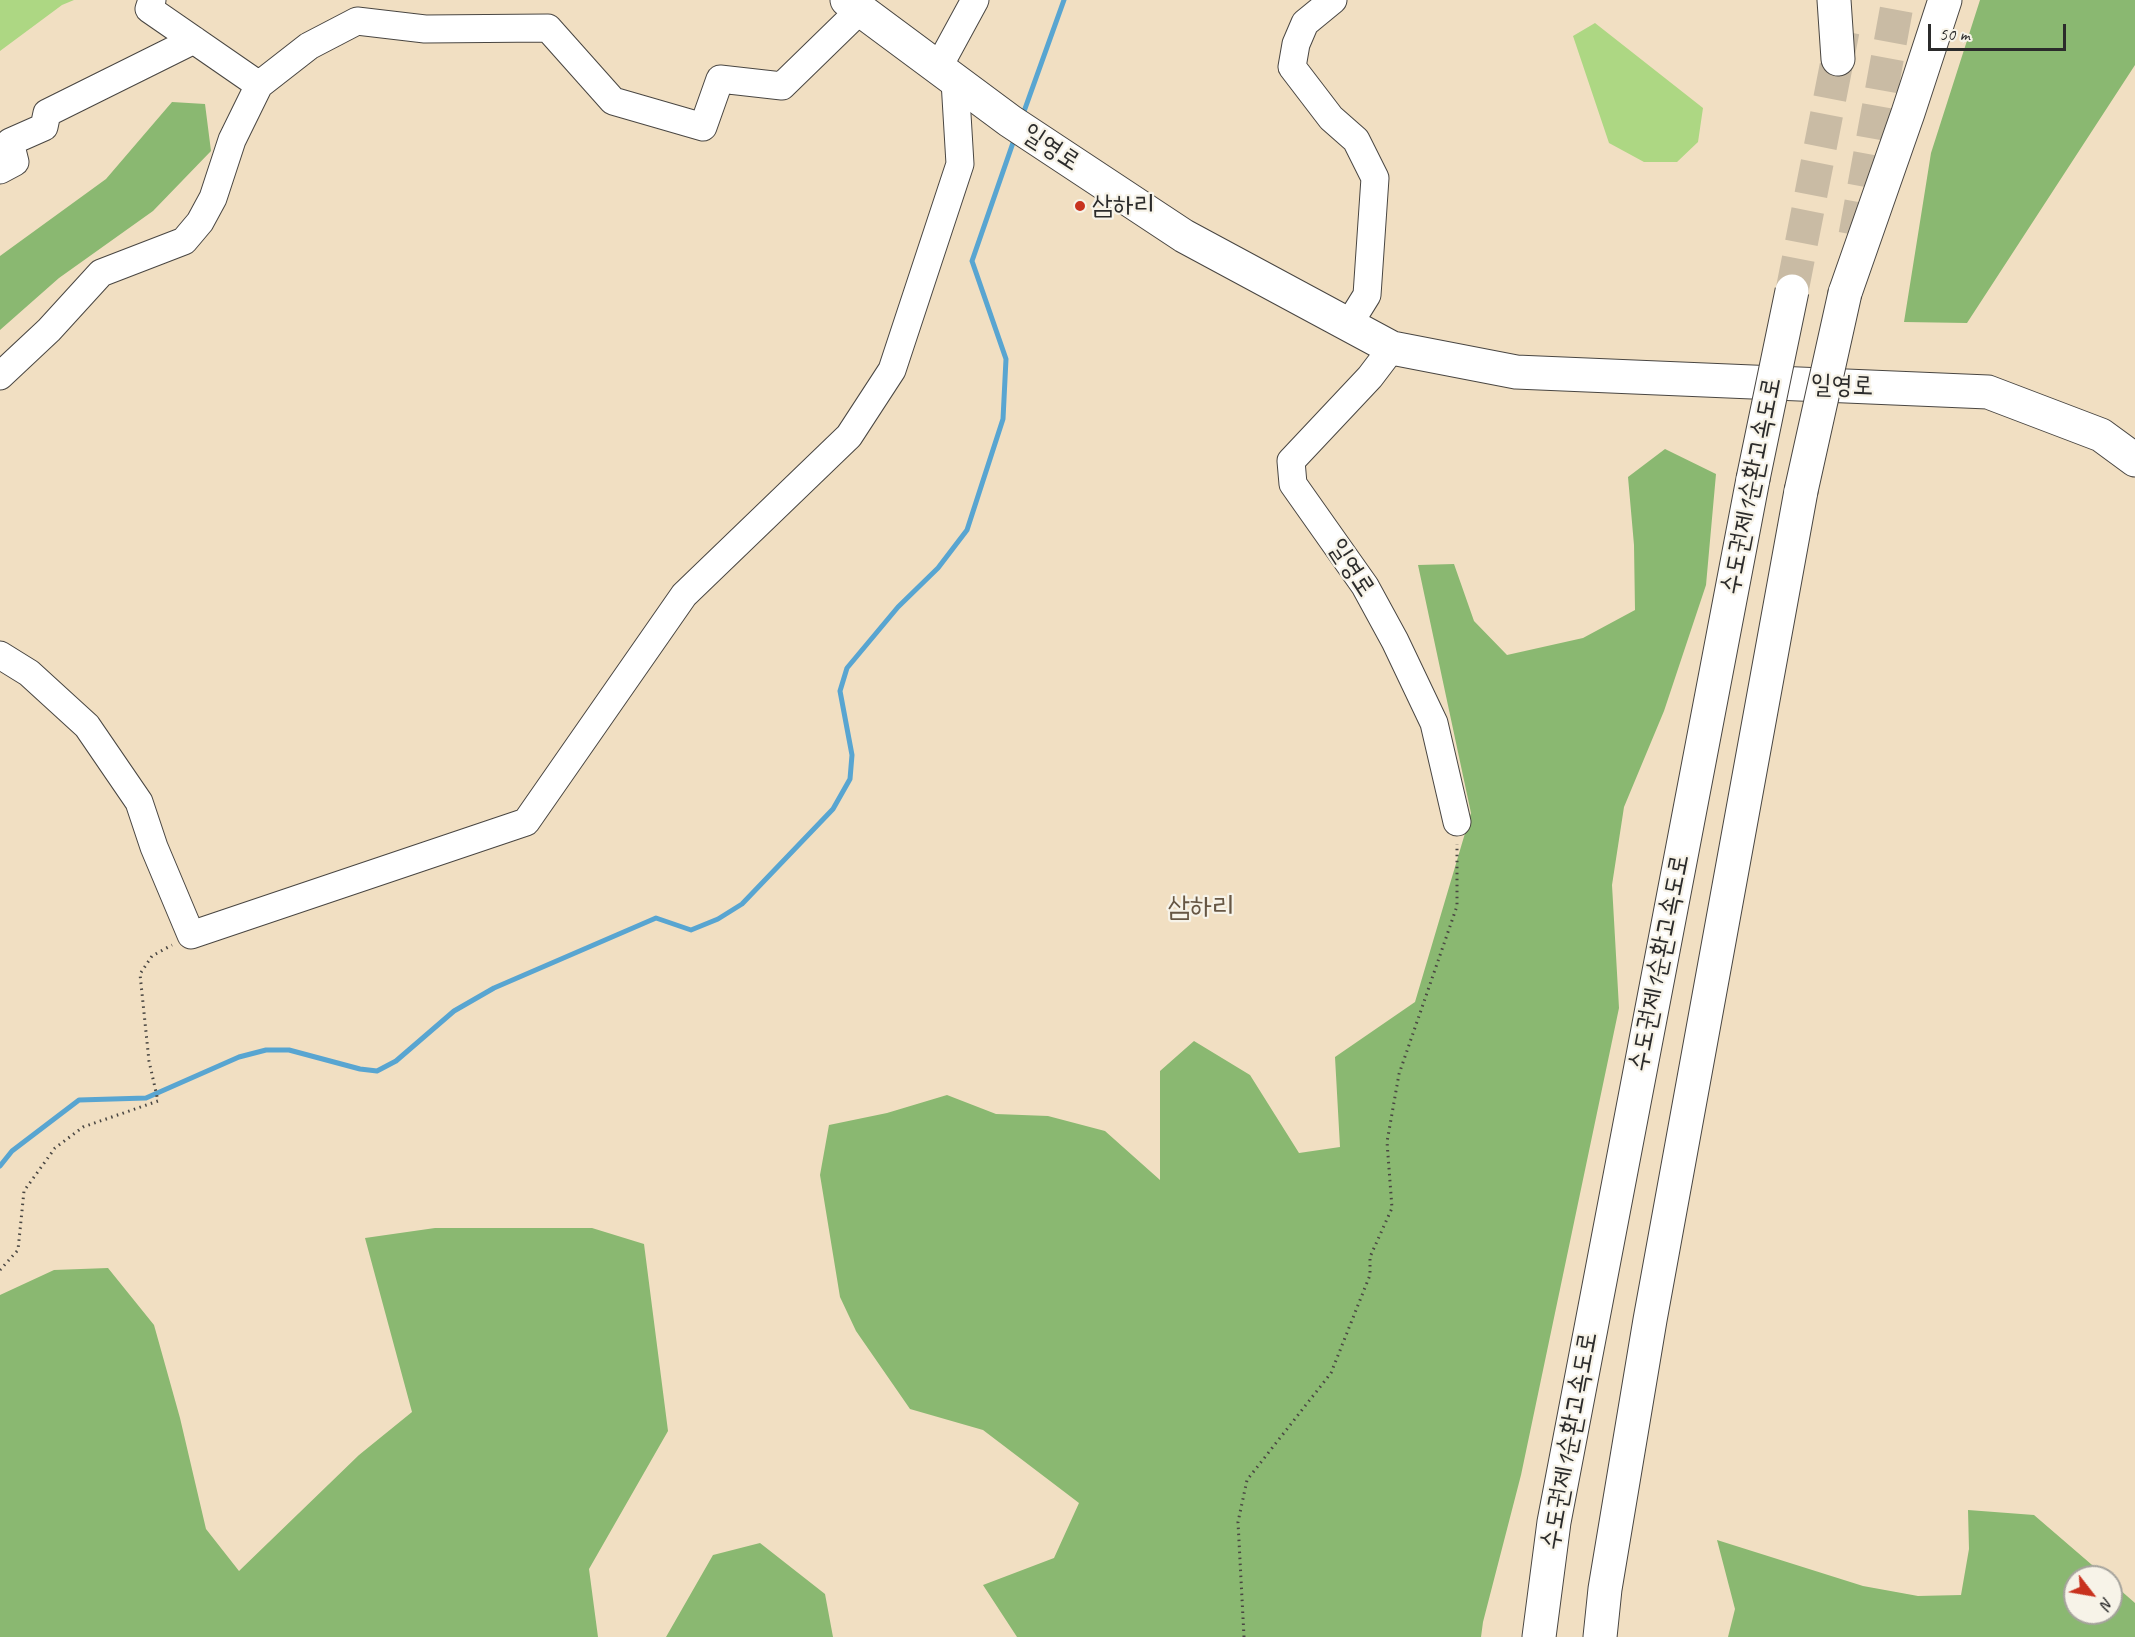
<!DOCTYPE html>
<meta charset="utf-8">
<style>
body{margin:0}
#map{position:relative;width:2135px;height:1637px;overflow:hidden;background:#f1dfc2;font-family:Caveat,sans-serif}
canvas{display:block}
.north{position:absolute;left:2063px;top:1565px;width:60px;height:60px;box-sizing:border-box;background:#f7f3e8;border:2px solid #a5a39c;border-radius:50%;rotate:121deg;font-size:16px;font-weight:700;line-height:24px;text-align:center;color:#2b2b2b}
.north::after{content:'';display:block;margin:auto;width:21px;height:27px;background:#c8321e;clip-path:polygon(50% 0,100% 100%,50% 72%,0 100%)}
.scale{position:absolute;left:1928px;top:24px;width:138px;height:27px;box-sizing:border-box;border:3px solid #2b2b2b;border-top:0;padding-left:8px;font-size:18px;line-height:21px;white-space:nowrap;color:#2b2b2b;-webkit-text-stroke:4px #f7f3e8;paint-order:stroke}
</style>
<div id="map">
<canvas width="2135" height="1637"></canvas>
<div class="north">N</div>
<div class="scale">50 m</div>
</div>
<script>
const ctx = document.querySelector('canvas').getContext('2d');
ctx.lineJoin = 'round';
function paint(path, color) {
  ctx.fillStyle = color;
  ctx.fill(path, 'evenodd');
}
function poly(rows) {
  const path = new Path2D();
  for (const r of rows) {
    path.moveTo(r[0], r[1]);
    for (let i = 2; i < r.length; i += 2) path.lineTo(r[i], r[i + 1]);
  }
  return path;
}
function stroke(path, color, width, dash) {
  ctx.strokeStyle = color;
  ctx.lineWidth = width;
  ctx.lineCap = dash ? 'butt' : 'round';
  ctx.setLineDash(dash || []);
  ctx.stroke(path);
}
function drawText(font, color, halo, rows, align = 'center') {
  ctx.font = font + ' Caveat,"Poor Story",sans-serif';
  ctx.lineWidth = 4.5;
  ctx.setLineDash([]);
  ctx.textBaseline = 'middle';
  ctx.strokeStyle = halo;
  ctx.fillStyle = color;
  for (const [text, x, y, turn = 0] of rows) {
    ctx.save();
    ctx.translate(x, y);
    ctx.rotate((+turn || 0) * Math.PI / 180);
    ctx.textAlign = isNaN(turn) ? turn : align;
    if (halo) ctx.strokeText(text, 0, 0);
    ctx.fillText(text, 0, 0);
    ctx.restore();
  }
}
paint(poly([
 [0,0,74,0,62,5,0,51],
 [1595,23,1703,108,1698,142,1677,162,1644,162,1609,143,1573,36]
]), '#add783');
paint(poly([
 [1980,0,2135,0,2135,65,1967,323,1904,322,1931,153],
 [172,102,205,104,211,151,153,211,59,278,0,330,0,256,106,179],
 [1665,449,1716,474,1706,585,1664,711,1624,807,1612,885,1619,1008,1521,1475,1483,1622,1481,1637,1017,1637,983,1585,1054,1558,1079,1503,983,1430,910,1409,856,1331,840,1297,820,1175,829,1125,887,1113,947,1095,996,1114,1048,1116,1105,1131,1160,1180,1160,1071,1194,1041,1250,1075,1299,1153,1340,1147,1335,1057,1415,1002,1471,813,1418,565,1454,564,1474,621,1507,655,1583,638,1635,610,1634,545,1628,477],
 [435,1228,592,1228,644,1244,668,1431,589,1569,598,1637,0,1637,0,1295,54,1270,108,1268,154,1325,180,1418,206,1529,239,1571,359,1455,412,1412,365,1238],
 [1968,1510,2034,1515,2106,1577,2075,1577,2075,1613,2111,1613,2111,1582,2135,1603,2135,1637,1728,1637,1735,1609,1717,1540,1863,1586,1918,1596,1961,1595,1969,1549],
 [760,1543,825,1594,833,1637,666,1637,713,1555]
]), '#8ab871');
stroke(poly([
 [1022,117,1064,0],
 [0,1166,12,1151,79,1100,146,1098,239,1057,266,1050,289,1050,360,1069,377,1071,396,1061,454,1011,494,988,656,918,691,930,718,919,742,904,833,809,850,779,852,755,840,691,847,668,898,607,938,568,967,530,1003,419,1006,359,972,261,1015,137]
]), '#58a5d1', 5);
stroke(poly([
 [1855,235,1898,0],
 [1792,291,1843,31]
]), '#c9bba4', 33, [33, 16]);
const minor = poly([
 [152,0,149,9,259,85,309,46,357,21,425,29,548,28,613,101,703,127,720,79,782,86,859,11],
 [1333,0,1305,23,1296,44,1292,67,1331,118,1356,140,1375,178,1367,295,1349,324],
 [938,68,975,0],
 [0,170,15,162,10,142,44,127,47,113,194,40],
 [1392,348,1370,377,1291,461,1293,484,1365,586,1395,641,1434,723,1457,822],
 [0,376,49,330,101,273,184,241,200,222,213,198,232,140,259,85],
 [0,655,29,673,87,726,139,802,154,847,191,935,526,822,684,595,849,436,892,370,960,164,955,81]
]);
const major = poly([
 [847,0,1010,121,1184,236,1392,348,1516,372,1988,392,2101,435,2135,460]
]);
const highway = poly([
 [1834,0,1838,59],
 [1845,293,1908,113,1945,0],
 [1539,1637,1554,1522,1753,479],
 [1600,1637,1605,1589,1650,1320,1801,491]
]);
stroke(minor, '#494642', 29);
stroke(major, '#494642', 35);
stroke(highway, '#494642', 35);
stroke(poly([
 [0,1270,18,1250,24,1191,55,1148,83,1127,158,1101,149,1061,140,974,152,956,172,945],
 [1244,1637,1238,1522,1247,1480,1331,1373,1370,1275,1370,1257,1392,1208,1387,1142,1399,1074,1457,906,1457,844]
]), '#494642', 3, [1.5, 4.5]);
stroke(minor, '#fff', 27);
stroke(major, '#fff', 33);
stroke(highway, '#fff', 33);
const highwayBridge = poly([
 [1753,479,1792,291],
 [1801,491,1845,293]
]);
stroke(highwayBridge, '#494642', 35, []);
stroke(highwayBridge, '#fff', 33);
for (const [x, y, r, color] of [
 [1080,206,6,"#c8321e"]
]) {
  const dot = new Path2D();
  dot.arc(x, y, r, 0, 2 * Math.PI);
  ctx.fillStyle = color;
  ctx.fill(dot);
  stroke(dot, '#f7f3e8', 2);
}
drawText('26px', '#2b2b2b', '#f7f3e8', [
 ["일영로",1051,148,33],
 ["일영로",1842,386,2],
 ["수도권제1순환고속도로",1752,486,-79],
 ["일영로",1351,568,57],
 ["수도권제1순환고속도로",1660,963,-79],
 ["수도권제1순환고속도로",1570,1441,-80]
]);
drawText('26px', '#2b2b2b', '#f7f3e8', [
 ["삼하리",1092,206]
], 'left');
drawText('28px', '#665643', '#f7f3e8', [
 ["삼하리",1201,908]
]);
</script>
